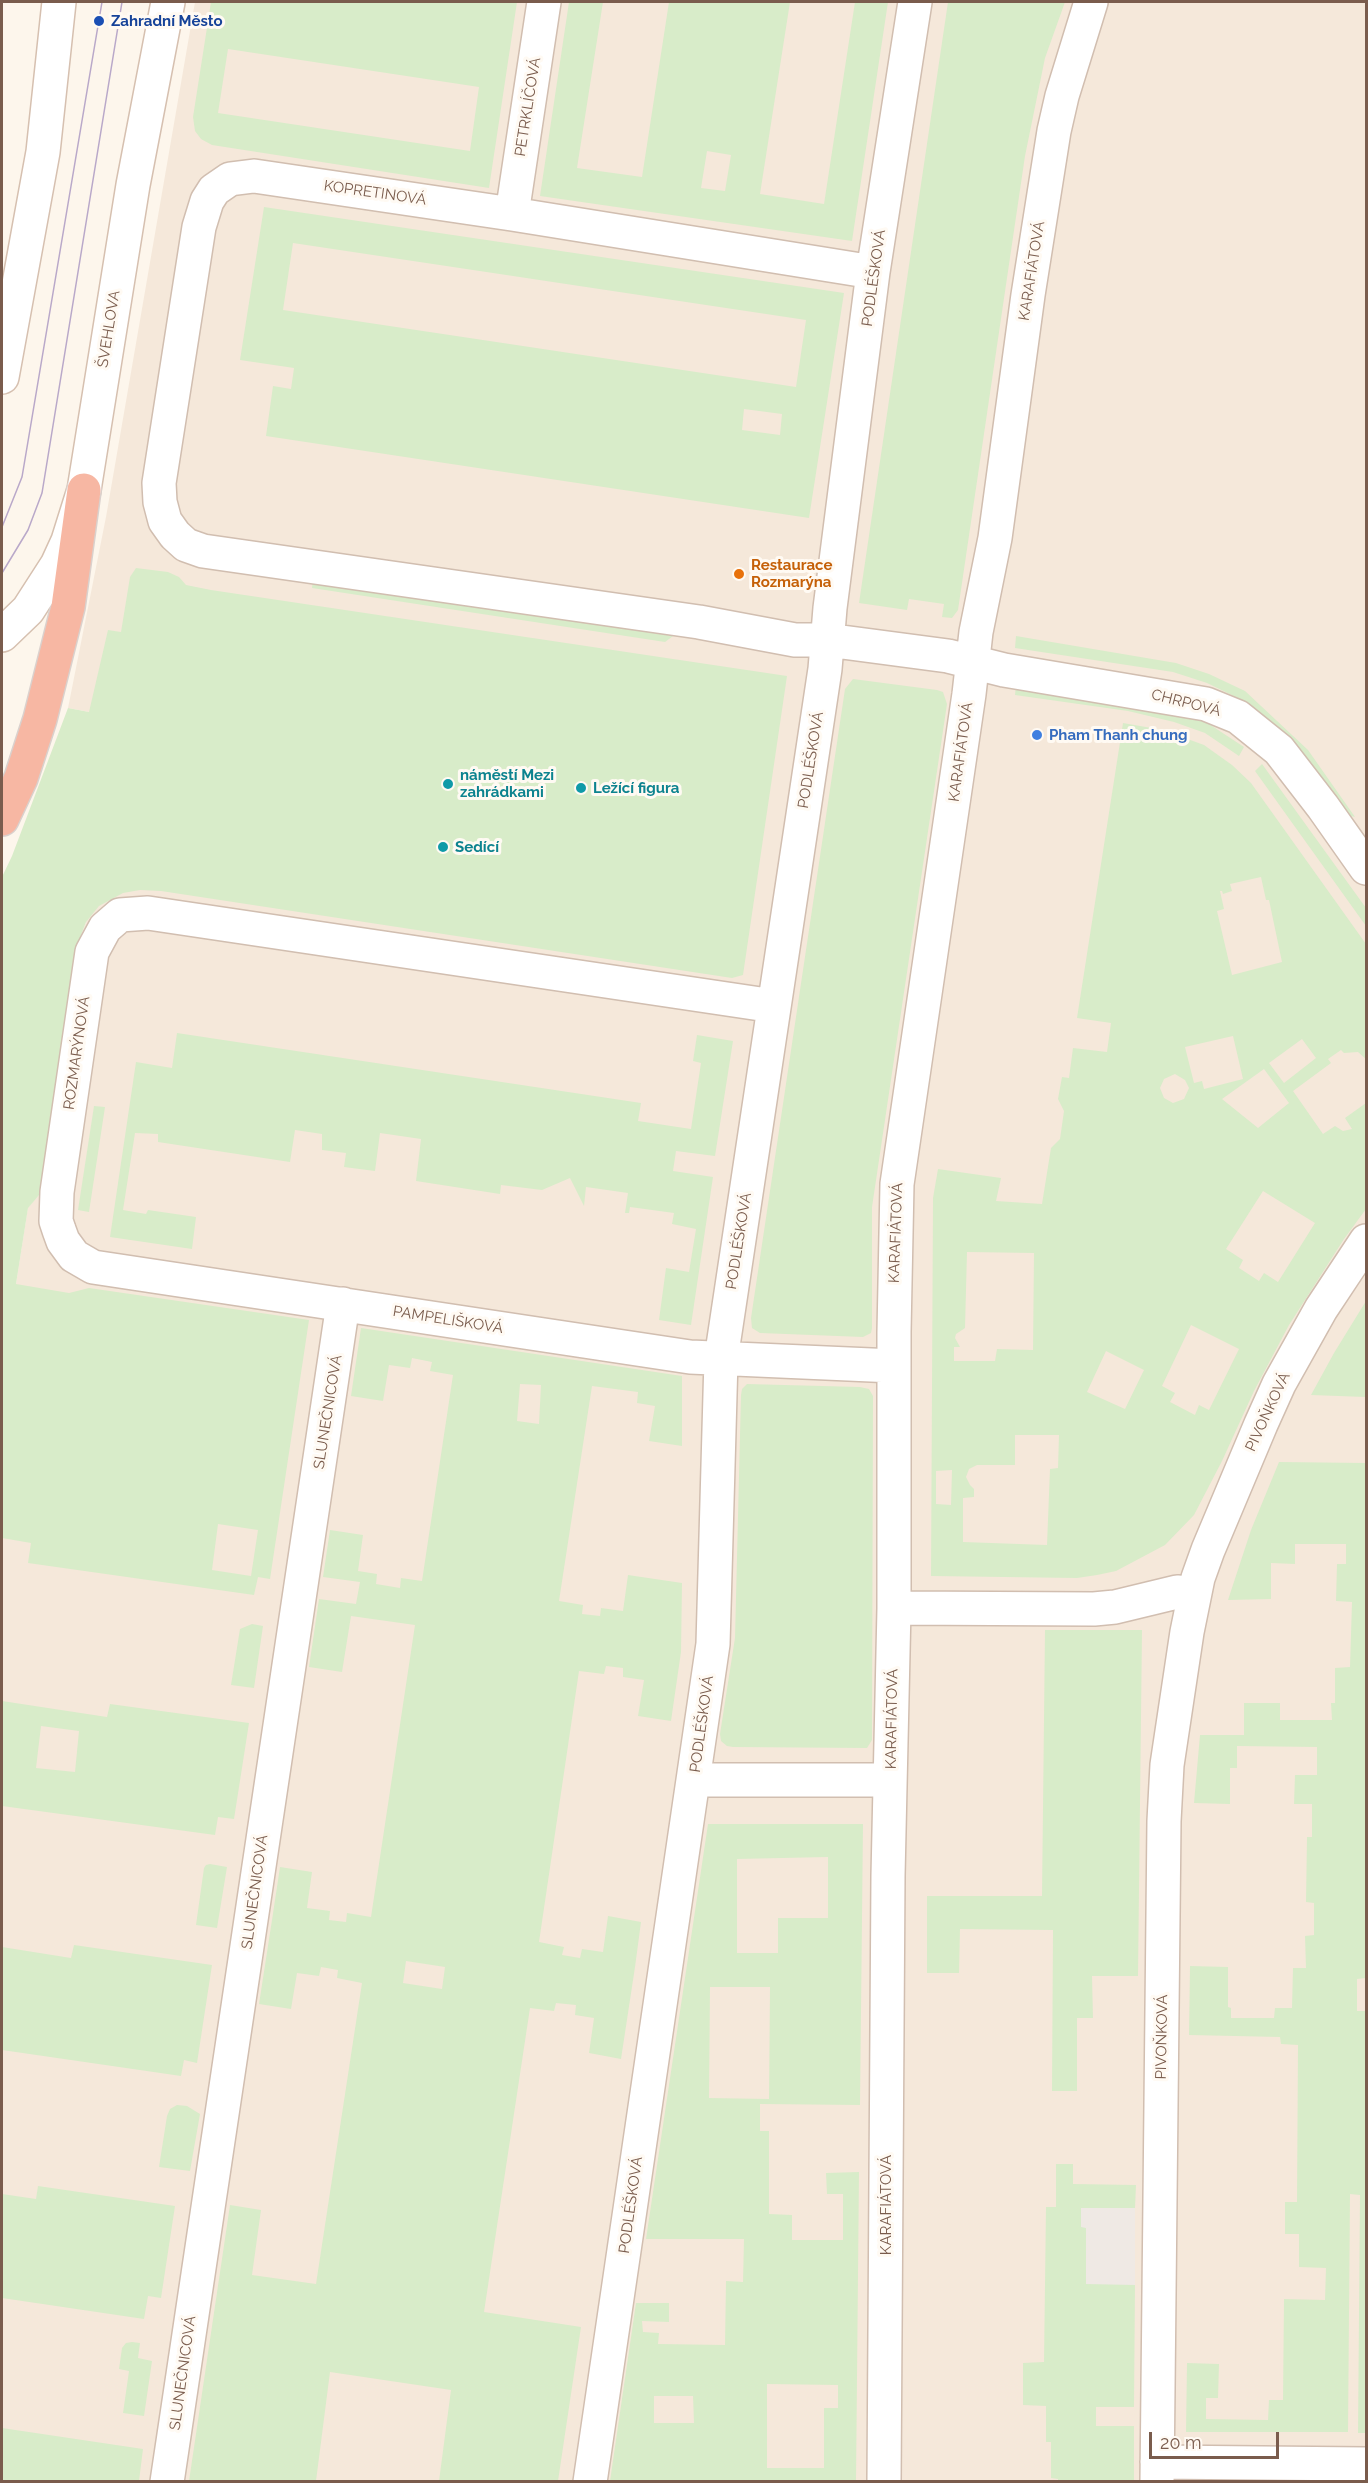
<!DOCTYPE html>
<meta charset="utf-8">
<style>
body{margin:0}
#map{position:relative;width:1368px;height:2483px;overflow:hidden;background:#fdf6ec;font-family:Raleway,sans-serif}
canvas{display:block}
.frame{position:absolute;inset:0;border:3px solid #7a5c4d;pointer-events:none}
.scale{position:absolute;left:1149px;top:2432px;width:130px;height:27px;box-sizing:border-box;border:3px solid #7a5c4d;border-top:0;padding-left:8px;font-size:18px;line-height:21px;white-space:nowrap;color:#7a5c4d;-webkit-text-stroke:4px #fffaf3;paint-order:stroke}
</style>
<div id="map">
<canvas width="1368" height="2483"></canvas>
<div class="frame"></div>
<div class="scale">20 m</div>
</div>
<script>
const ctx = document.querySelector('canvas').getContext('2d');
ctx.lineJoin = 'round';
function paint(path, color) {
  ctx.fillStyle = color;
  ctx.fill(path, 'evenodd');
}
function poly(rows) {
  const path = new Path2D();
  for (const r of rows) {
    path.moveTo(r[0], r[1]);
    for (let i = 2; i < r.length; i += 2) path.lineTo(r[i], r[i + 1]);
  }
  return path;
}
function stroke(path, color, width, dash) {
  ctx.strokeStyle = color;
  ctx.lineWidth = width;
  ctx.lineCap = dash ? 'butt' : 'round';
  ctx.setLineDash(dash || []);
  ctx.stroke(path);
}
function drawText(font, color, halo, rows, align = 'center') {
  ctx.font = font + ' Raleway,sans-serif';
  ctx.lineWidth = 6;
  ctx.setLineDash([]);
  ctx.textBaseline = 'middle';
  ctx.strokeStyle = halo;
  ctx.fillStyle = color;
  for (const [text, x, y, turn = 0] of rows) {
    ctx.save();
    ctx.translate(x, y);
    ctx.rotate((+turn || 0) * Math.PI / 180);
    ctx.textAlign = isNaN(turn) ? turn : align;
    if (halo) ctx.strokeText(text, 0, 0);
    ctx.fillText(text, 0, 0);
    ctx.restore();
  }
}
paint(poly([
 [195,2,1366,2,1366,2481,2,2482,2,1373,28,1207,40,1194,81,934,86,922,89,712,68,708,106,517]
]), '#f5e8da');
paint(poly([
 [1081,2208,1135,2208,1135,2285,1086,2285,1086,2228,1081,2228]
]), '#efe9e4');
paint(poly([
 [211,2,517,2,489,188,212,145,201,139,195,131,193,117],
 [228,49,479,87,470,151,218,113],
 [569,2,603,2,577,168,642,177,669,2,790,2,760,194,824,204,855,2,888,2,852,241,540,196],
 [707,151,731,155,725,191,701,188],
 [948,2,1065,2,1045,58,1025,156,958,610,952,618,942,617,944,604,909,599,907,610,859,603],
 [264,207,844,293,809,518,266,436,273,386,291,389,294,368,240,360],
 [293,243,806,320,796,387,283,310],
 [744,409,782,414,780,435,742,430],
 [136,568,168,572,179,577,186,585,211,590,787,676,743,975,732,978,161,891,140,890,123,893,99,906,86,922,81,935,40,1194,28,1208,16,1284,69,1293,89,1288,309,1320,270,1579,258,1577,254,1595,28,1563,31,1543,2,1538,2,877,12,856,68,708,89,712,108,630,121,632,130,577],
 [218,1524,258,1530,251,1576,212,1570],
 [313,580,673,636,665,642,312,588],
 [1016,636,1176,663,1209,674,1245,691,1308,750,1355,817,1347,815,1273,725,1240,699,1207,683,1173,672,1015,648],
 [853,679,937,690,943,692,947,704,872,1207,872,1328,871,1333,863,1337,760,1333,752,1328,751,1318,845,689],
 [1016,685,1177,712,1209,724,1244,747,1239,756,1205,733,1174,722,1128,711,1015,695],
 [1123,723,1163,730,1204,745,1232,765,1251,783,1366,944,1366,1059,1358,1052,1344,1053,1341,1050,1328,1059,1331,1063,1293,1091,1323,1134,1335,1126,1343,1131,1352,1129,1345,1118,1366,1103,1366,1209,1344,1239,1289,1325,1254,1391,1222,1461,1194,1515,1165,1545,1116,1571,1097,1575,1077,1578,931,1576,933,1198,938,1169,1001,1178,996,1201,1042,1204,1051,1148,1060,1139,1064,1111,1058,1099,1062,1077,1069,1078,1073,1048,1107,1052,1111,1023,1077,1018],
 [1261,877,1266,900,1269,900,1282,962,1232,975,1217,911,1224,909,1220,891,1222,891,1223,894,1232,891,1230,884],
 [1233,1036,1243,1079,1204,1089,1202,1081,1194,1083,1185,1047],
 [1302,1039,1316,1058,1284,1083,1269,1063],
 [1264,1069,1289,1103,1258,1128,1222,1099],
 [1175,1074,1185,1080,1189,1088,1184,1099,1173,1103,1164,1098,1160,1088,1164,1079],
 [1263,1191,1315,1223,1278,1282,1264,1273,1259,1281,1239,1268,1243,1260,1226,1249],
 [967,1252,1034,1253,1033,1350,997,1349,995,1361,954,1361,954,1347,960,1347,955,1338,956,1334,965,1328],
 [1191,1325,1239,1349,1209,1410,1199,1405,1195,1415,1170,1402,1175,1393,1162,1386],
 [1106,1351,1144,1370,1125,1409,1087,1392],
 [1015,1435,1059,1435,1058,1468,1050,1469,1047,1545,963,1542,963,1498,974,1497,974,1489,970,1485,966,1477,969,1469,977,1465,1015,1465],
 [952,1470,951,1505,936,1504,936,1471],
 [1262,764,1366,908,1366,926,1255,771],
 [177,1033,641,1103,638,1121,691,1129,701,1063,693,1061,697,1035,733,1041,715,1156,676,1151,673,1171,713,1177,691,1325,659,1320,666,1268,689,1272,696,1229,672,1224,674,1213,630,1207,629,1213,625,1213,628,1193,586,1187,584,1206,570,1178,542,1190,501,1185,500,1194,416,1181,421,1139,380,1133,375,1171,344,1167,346,1153,322,1150,322,1134,295,1130,290,1162,158,1142,158,1134,135,1133,123,1210,146,1214,148,1210,196,1217,192,1249,110,1237,136,1062,172,1068],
 [94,1106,105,1107,89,1212,78,1210],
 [1366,1301,1366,1397,1311,1395,1334,1353],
 [361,1328,682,1376,682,1446,649,1441,655,1406,637,1403,638,1392,592,1386,559,1601,583,1605,582,1614,600,1616,601,1608,623,1611,628,1575,682,1583,681,1652,671,1721,638,1716,644,1680,623,1677,623,1668,606,1666,604,1674,579,1671,539,1942,564,1947,562,1955,580,1958,582,1949,603,1952,608,1916,641,1922,635,1967,621,2059,589,2053,594,2018,575,2015,576,2005,556,2003,554,2011,530,2008,484,2312,581,2327,558,2481,439,2481,451,2390,330,2372,316,2481,189,2481,230,2205,261,2210,252,2275,316,2284,362,1983,337,1978,338,1970,321,1967,319,1976,297,1973,291,2009,259,2004,272,1920,280,1867,312,1872,307,1908,330,1911,329,1920,346,1922,347,1913,371,1917,415,1625,351,1616,342,1672,309,1667,319,1599,356,1604,360,1582,323,1577,330,1530,363,1535,358,1571,377,1574,376,1584,400,1588,401,1578,422,1581,453,1375,430,1371,432,1362,412,1358,410,1368,389,1365,383,1401,351,1396],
 [520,1384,541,1385,539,1424,517,1421],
 [406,1961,445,1967,442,1989,403,1983],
 [747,1384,860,1387,869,1389,873,1396,872,1740,867,1748,733,1747,727,1746,721,1741,720,1734,735,1638,741,1395,742,1389],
 [1279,1462,1366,1463,1366,1978,1357,1979,1357,2011,1366,2011,1366,2433,1358,2433,1360,2195,1350,2194,1348,2432,1186,2432,1187,2363,1219,2364,1218,2398,1206,2398,1206,2419,1268,2420,1269,2400,1283,2400,1284,2299,1325,2300,1326,2268,1299,2267,1299,2234,1285,2234,1285,2202,1297,2202,1298,2045,1281,2044,1280,2037,1189,2035,1190,1966,1228,1967,1228,2007,1231,2008,1231,2018,1274,2018,1275,2008,1292,2008,1293,1968,1306,1968,1305,1936,1314,1935,1314,1903,1306,1902,1307,1837,1312,1837,1312,1804,1294,1804,1295,1775,1317,1775,1317,1747,1237,1746,1237,1768,1230,1768,1230,1804,1194,1803,1200,1735,1244,1735,1244,1703,1280,1703,1280,1720,1332,1720,1331,1703,1335,1703,1335,1668,1350,1667,1352,1602,1336,1601,1337,1564,1346,1564,1346,1544,1295,1544,1295,1564,1271,1563,1271,1599,1228,1600,1251,1530],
 [252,1624,263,1626,254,1688,231,1685,240,1629],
 [1045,1630,1142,1630,1138,1976,1092,1976,1093,2018,1077,2018,1077,2091,1052,2091,1053,1930,960,1929,959,1973,927,1973,927,1896,1042,1896],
 [2,1701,107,1717,110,1704,249,1723,234,1819,218,1817,215,1835,2,1806],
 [41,1726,79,1731,75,1772,36,1768],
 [708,1824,863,1824,860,2105,760,2104,760,2131,769,2131,769,2214,792,2215,792,2240,843,2240,843,2194,827,2194,826,2173,859,2172,856,2481,610,2481,636,2303,669,2303,669,2322,642,2321,643,2332,659,2333,658,2344,725,2345,726,2281,743,2282,744,2239,646,2239],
 [828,1857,828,1918,778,1918,778,1953,737,1953,737,1859],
 [710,1987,770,1987,769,2099,709,2098],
 [767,2384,838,2385,838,2408,824,2408,824,2468,767,2468],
 [654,2396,693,2396,694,2423,654,2423],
 [210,1864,227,1867,217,1928,196,1925,204,1868,206,1865],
 [74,1945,212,1965,197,2063,184,2060,181,2076,2,2050,2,1947,71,1958],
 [177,2105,187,2106,200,2114,190,2171,159,2167,167,2116,170,2109],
 [1056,2164,1073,2164,1073,2184,1136,2185,1135,2208,1081,2208,1081,2227,1086,2228,1086,2284,1135,2285,1134,2407,1096,2407,1096,2426,1134,2426,1134,2481,1058,2482,1058,2479,1051,2478,1051,2442,1046,2442,1046,2406,1023,2405,1023,2363,1044,2362,1046,2207,1056,2207],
 [38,2186,175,2206,161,2298,148,2296,144,2319,2,2298,2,2194,36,2199],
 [132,2342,140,2343,138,2358,152,2361,144,2416,123,2413,129,2371,119,2369,122,2348,126,2343],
 [2,2428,143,2449,139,2481,2,2481]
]), '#d8ecc9');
const street = poly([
 [512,214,544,2],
 [873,272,512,214,254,176,230,179,214,190,207,201,199,227,159,483,160,502,165,521,175,535,186,545,203,551,699,622,795,640,827,640,948,656,1004,670,1206,704,1238,717,1279,750,1323,807,1366,868],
 [774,1006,148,913,120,915,105,928,92,952,57,1192,56,1221,59,1230,63,1241,74,1256,93,1267,690,1357,894,1366],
 [894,1608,1094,1609,1115,1607,1177,1592,1194,1594],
 [694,1780,890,1780],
 [1157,2462,1366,2464],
 [167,2482,343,1304],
 [590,2482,713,1644,721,1359,825,669,830,608,873,272,915,2],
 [884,2482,888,1876,894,1608,894,1332,897,1184,969,694,976,632,995,538,1028,295,1054,131,1062,96,1091,2],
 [1157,2482,1164,1821,1167,1765,1187,1632,1198,1578,1208,1550,1261,1424,1279,1384,1321,1309,1366,1241]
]);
const secondary = poly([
 [2,377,43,152,59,2],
 [2,635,28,610,57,565,68,541,84,490,133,185,168,2]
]);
const highway = poly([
 [2,819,21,778,40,719,68,607,84,490]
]);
stroke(street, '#d1beb0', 36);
stroke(secondary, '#d6c0b0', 36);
stroke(highway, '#dad1cd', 36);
stroke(street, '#fff', 33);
stroke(secondary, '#fff', 33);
stroke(highway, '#f7b7a3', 33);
stroke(poly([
 [2,527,22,477,102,2],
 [2,573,28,530,42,493,122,2]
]), '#b9a8c9', 1.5);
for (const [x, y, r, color] of [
 [99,21,6,"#1a4fb4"],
 [739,574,6,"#e8710a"],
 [1037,735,6,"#3f7fe0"],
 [448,784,6,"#0f9aa8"],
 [581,788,6,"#0f9aa8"],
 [443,847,6,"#0f9aa8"]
]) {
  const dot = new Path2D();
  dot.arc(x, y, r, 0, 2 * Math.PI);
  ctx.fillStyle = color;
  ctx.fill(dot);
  stroke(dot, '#fffaf3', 2);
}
drawText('bold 15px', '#164399', '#fffaf3', [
 ["Zahradní Město",111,21]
], 'left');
drawText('15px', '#7a5c4d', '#fffaf3', [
 ["PETRKLÍČOVÁ",528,107,-81],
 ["KOPRETINOVÁ",375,193,8],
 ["KARAFIÁTOVÁ",1032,271,-81],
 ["PODLÉŠKOVÁ",874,278,-82],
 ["ŠVEHLOVA",109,329,-81],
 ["CHRPOVÁ",1186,703,14],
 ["KARAFIÁTOVÁ",961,752,-82],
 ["PODLÉŠKOVÁ",811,760,-81],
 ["ROZMARÝNOVÁ",77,1053,-82],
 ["KARAFIÁTOVÁ",896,1233,-88],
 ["PODLÉŠKOVÁ",739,1241,-81],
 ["PAMPELIŠKOVÁ",448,1320,9],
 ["SLUNEČNICOVÁ",328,1412,-81],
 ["PIVOŇKOVÁ",1268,1412,-65],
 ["KARAFIÁTOVÁ",892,1719,-89],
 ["PODLÉŠKOVÁ",702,1724,-82],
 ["SLUNEČNICOVÁ",255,1892,-82],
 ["PIVOŇKOVÁ",1162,2037,-89],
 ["PODLÉŠKOVÁ",631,2205,-82],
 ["KARAFIÁTOVÁ",886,2205,-90],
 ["SLUNEČNICOVÁ",183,2373,-82]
]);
drawText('bold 15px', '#c56008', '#fffaf3', [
 ["Restaurace",751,565],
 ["Rozmarýna",751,582]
], 'left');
drawText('bold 15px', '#366cbe', '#fffaf3', [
 ["Pham Thanh chung",1049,735]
], 'left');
drawText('bold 15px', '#0d838f', '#fffaf3', [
 ["náměstí Mezi",460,775],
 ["zahrádkami",460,792],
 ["Ležící figura",593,788],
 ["Sedící",455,847]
], 'left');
</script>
